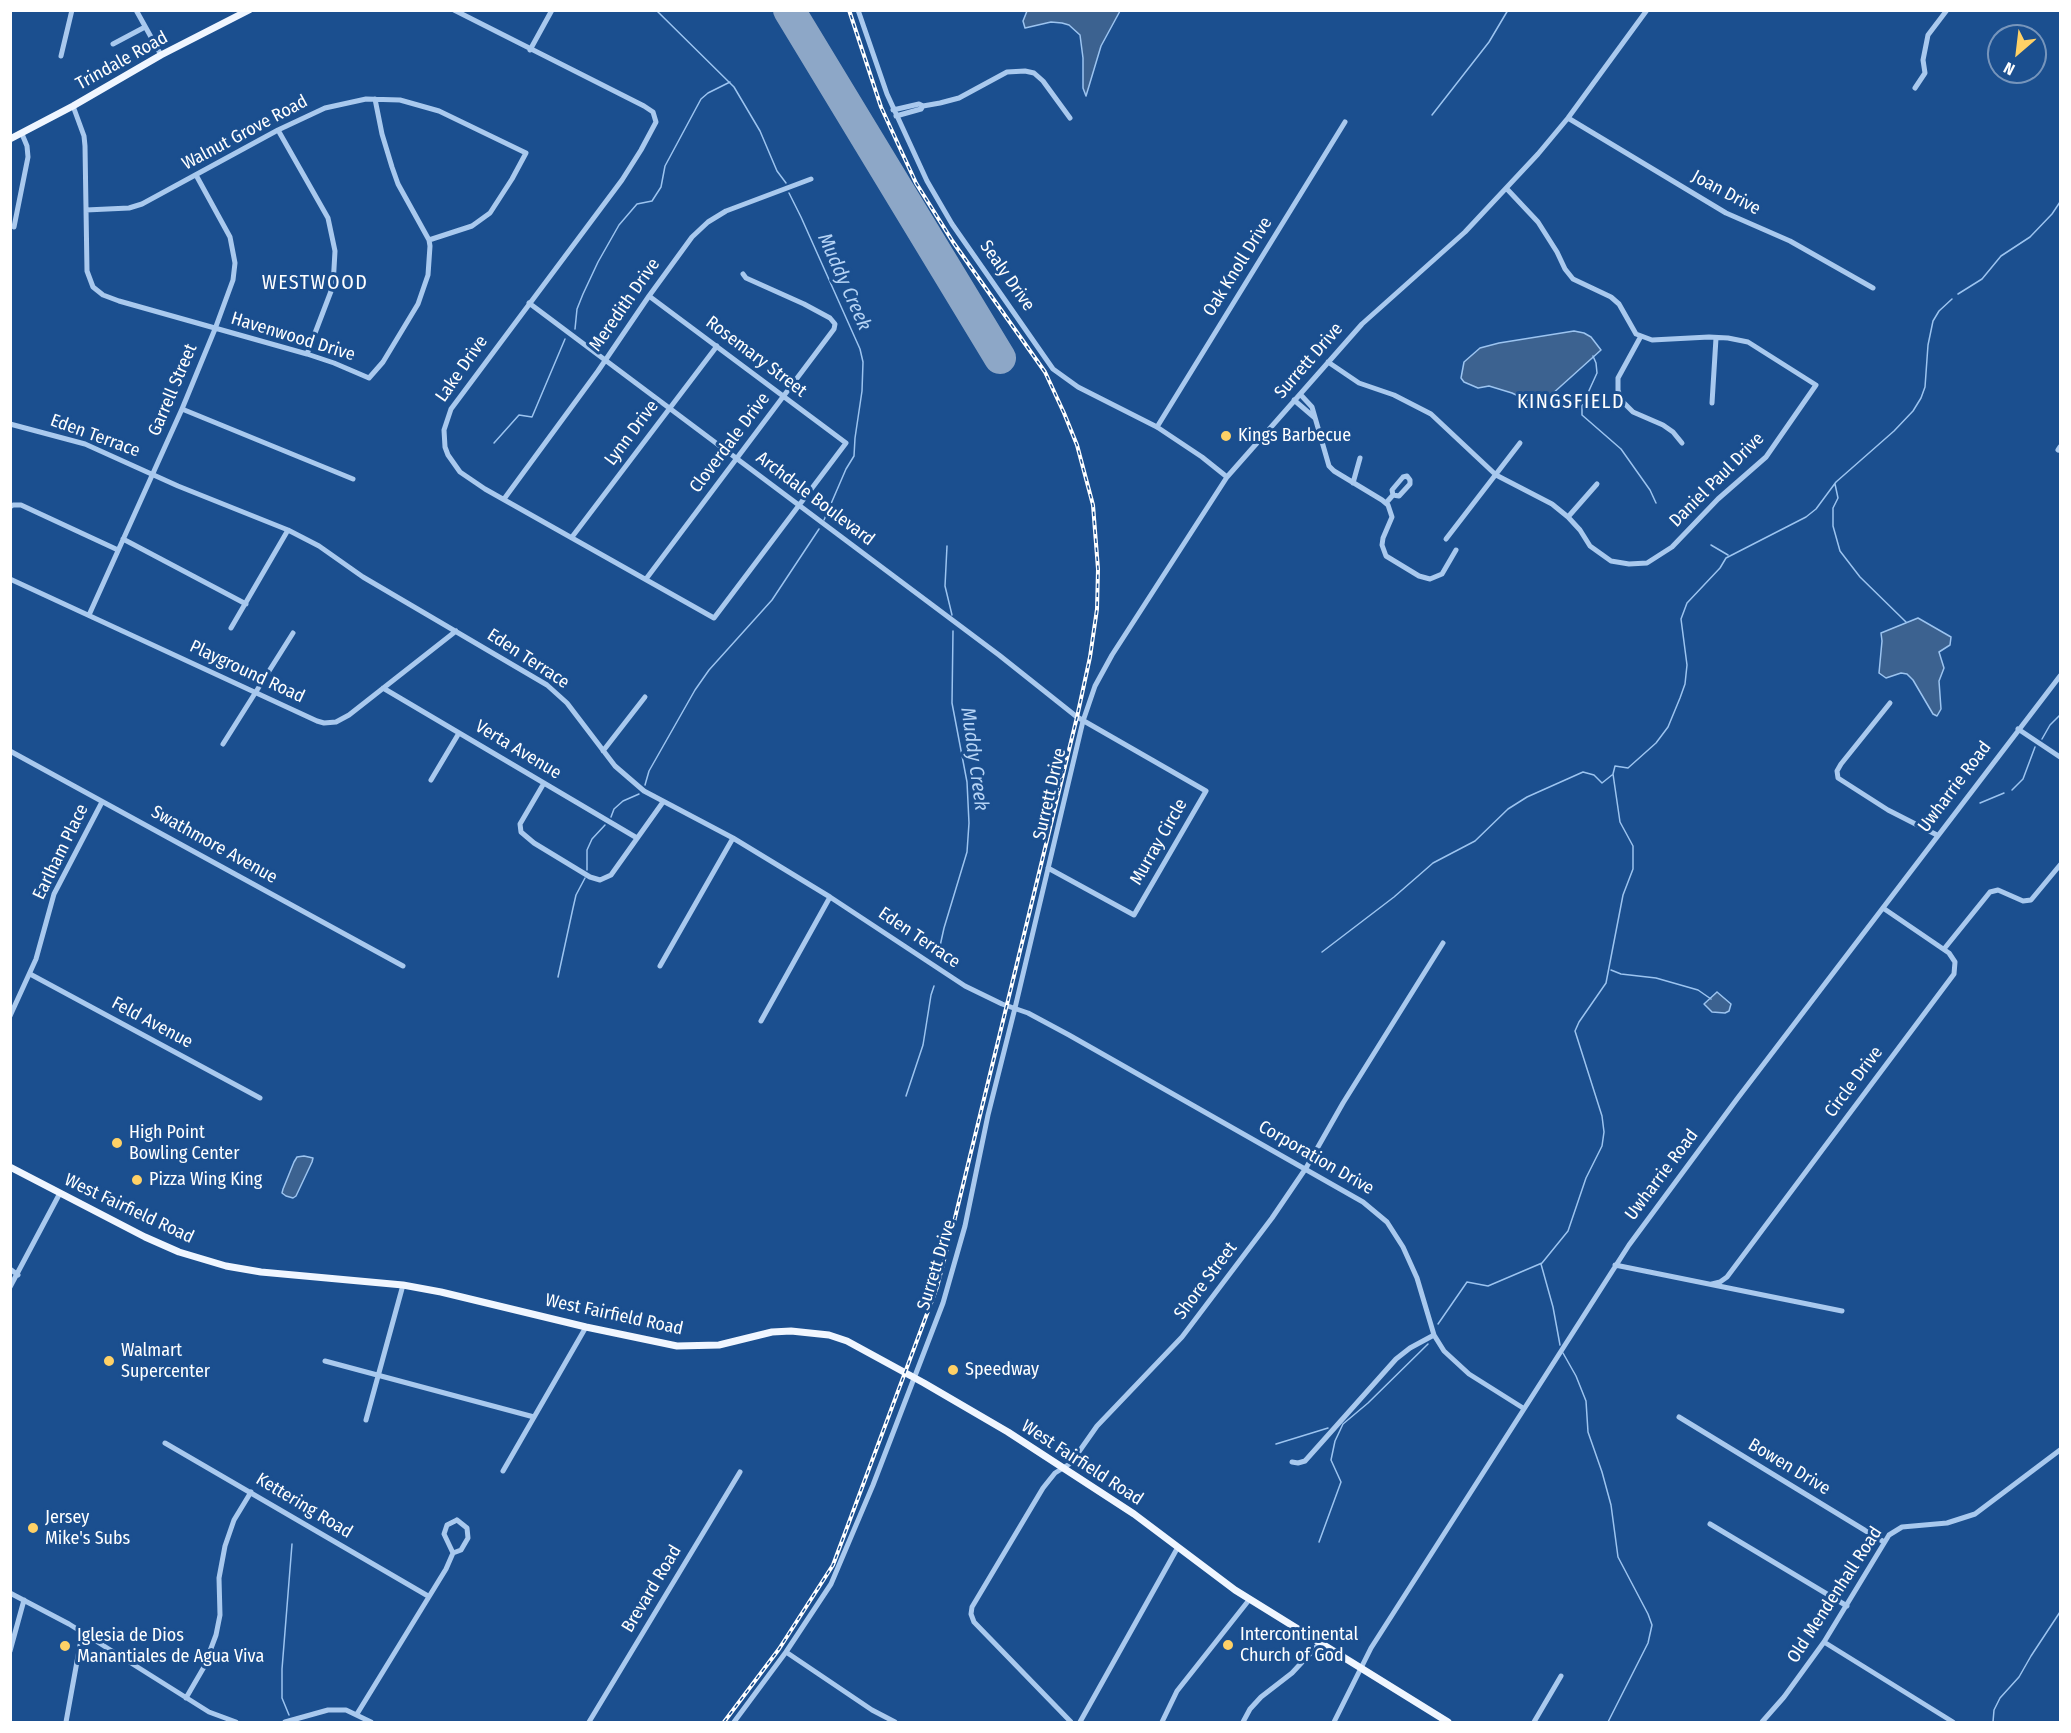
<!DOCTYPE html>
<style>
body{margin:0}
#map{position:relative;width:2071px;height:1733px;overflow:hidden;background:#1b4f8f;font-family:"Fira Sans Condensed",sans-serif}
canvas{display:block}
.frame{position:absolute;inset:0;border:12px solid #fff;pointer-events:none}
.north{position:absolute;left:1987px;top:24px;width:60px;height:60px;box-sizing:border-box;background:#1b4f8f;border:2px solid #7695bc;border-radius:50%;rotate:208deg;font-size:16px;font-weight:700;line-height:24px;text-align:center;color:#fff}
.north::after{content:'';display:block;margin:auto;width:21px;height:27px;background:#ffd166;clip-path:polygon(50% 0,100% 100%,50% 72%,0 100%)}
</style>
<div id="map">
<canvas width="2071" height="1733"></canvas>
<div class="frame"></div>
<div class="north">N</div>
</div>
<script>
const ctx = document.querySelector('canvas').getContext('2d');
ctx.lineJoin = 'round';
function paint(path, color) {
  ctx.fillStyle = color;
  ctx.fill(path, 'evenodd');
}
function poly(rows) {
  const path = new Path2D();
  for (const r of rows) {
    path.moveTo(r[0], r[1]);
    for (let i = 2; i < r.length; i += 2) path.lineTo(r[i], r[i + 1]);
  }
  return path;
}
function stroke(path, color, width, dash) {
  ctx.strokeStyle = color;
  ctx.lineWidth = width;
  ctx.lineCap = dash ? 'butt' : 'round';
  ctx.setLineDash(dash || []);
  ctx.stroke(path);
}
function drawText(font, color, halo, rows, align = 'center') {
  ctx.font = font + ' "Fira Sans Condensed",sans-serif';
  ctx.lineWidth = 6;
  ctx.setLineDash([]);
  ctx.textBaseline = 'middle';
  ctx.strokeStyle = halo;
  ctx.fillStyle = color;
  for (const [text, x, y, turn = 0] of rows) {
    ctx.save();
    ctx.translate(x, y);
    ctx.rotate((+turn || 0) * Math.PI / 180);
    ctx.textAlign = isNaN(turn) ? turn : align;
    if (halo) ctx.strokeText(text, 0, 0);
    ctx.fillText(text, 0, 0);
    ctx.restore();
  }
}
const water = poly([
 [1027,11,1120,11,1101,46,1086,96,1083,88,1083,58,1080,35,1069,25,1062,23,1051,22,1025,28,1023,21,1027,11],
 [1574,331,1584,333,1591,337,1601,350,1541,404,1537,405,1512,393,1489,386,1478,388,1464,382,1461,378,1464,362,1480,348,1499,343,1574,331],
 [1918,618,1951,637,1950,645,1939,652,1944,668,1939,681,1941,709,1937,716,1933,714,1913,680,1907,674,1901,673,1886,678,1879,673,1882,641,1881,633,1918,618],
 [1717,992,1731,1004,1729,1011,1725,1013,1712,1012,1704,1004,1717,992],
 [304,1156,313,1158,312,1162,296,1196,293,1198,286,1196,282,1193,283,1189,294,1162,297,1157,304,1156]
]);
paint(water, '#3c6290');
stroke(water, '#9cc4f0', 1.5);
stroke(poly([
 [656,10,734,87,760,131,777,171,786,183],
 [1432,115,1489,42,1508,10],
 [789,193,801,217,860,349,863,362,862,391,855,438,854,456,846,469,824,520],
 [1958,294,1982,279,2001,256,2030,237,2052,214,2060,202],
 [575,329,577,309,583,294,598,262,619,225,637,204,652,201,661,187,665,166,701,99,708,93,730,82],
 [1593,356,1596,363,1597,373,1582,406,1582,415,1621,449,1650,490,1656,503],
 [494,443,519,415,532,417,565,339],
 [1835,484,1838,498,1833,508,1833,526,1840,551,1860,577,1906,622],
 [1711,545,1728,555],
 [947,546,945,586,952,615],
 [2042,739,2050,725,2060,715],
 [645,785,649,771,695,690,709,670,772,600,819,529],
 [2012,790,2023,779,2035,747],
 [1980,803,2004,793],
 [611,817,614,809,623,801,639,794],
 [587,870,587,850,592,839,605,825],
 [1322,952,1394,897,1433,863,1475,841,1508,809,1527,797,1583,772,1594,775,1602,783,1612,775],
 [941,958,940,946,944,928,967,852,969,823,967,782,952,703,953,631],
 [1611,970,1621,974,1656,978,1698,990,1711,999],
 [558,977,573,908,576,895,585,878],
 [906,1096,923,1045,931,995,934,986],
 [1541,1264,1553,1307,1560,1345],
 [1438,1324,1467,1282,1488,1286,1542,1263,1568,1231,1586,1178,1602,1146,1604,1132,1602,1116,1575,1031,1579,1022,1606,983,1623,895,1633,869,1633,846,1620,822,1613,774,1615,766,1628,768,1656,743,1668,727,1680,698,1685,684,1687,665,1681,619,1687,603,1720,568,1726,558,1806,517,1816,509,1836,482,1894,431,1913,411,1921,398,1925,387,1928,345,1933,321,1939,311,1952,299],
 [1563,1353,1576,1376,1586,1401,1588,1432,1602,1472,1611,1505,1618,1557,1648,1614,1652,1625,1648,1643,1608,1722],
 [1343,1424,1368,1403,1428,1344],
 [1276,1444,1328,1428],
 [1319,1542,1341,1482,1331,1460,1335,1441,1343,1424],
 [289,1715,282,1698,282,1669,292,1544],
 [1993,1722,1994,1710,2000,1698,2019,1677,2031,1656,2060,1612]
]), '#9cc4f0', 1.5);
stroke(poly([
 [789,10,1000,358]
]), '#8da7c7', 32);
stroke(poly([
 [136,10,161,55],
 [454,10,644,106,653,112,656,122,641,150,622,180,451,409,444,430,445,447,448,455,460,472,485,489,714,618,846,443,649,296],
 [858,10,887,94,927,181,952,224,1053,369,1078,387,1157,427,1202,457,1227,477],
 [113,44,145,27],
 [530,50,552,10],
 [61,56,72,10],
 [1915,88,1925,73,1923,60,1928,35,1947,10],
 [73,106,84,136,85,146,87,271,93,287,103,295,119,301,307,354,334,363,369,378,383,362,418,304,428,275,430,246,429,240,398,184,392,167,382,134,375,99],
 [893,110,919,104,923,106,940,103,959,98,1007,72,1025,71,1034,73,1043,81,1070,118],
 [896,116,921,109,923,106],
 [1568,118,1726,213,1790,241,1873,288],
 [278,130,328,218,335,251,333,286,307,354],
 [86,210,129,208,142,204,278,130,325,108,366,99,400,100,439,111,526,153,512,179,490,213,472,226,429,240],
 [14,227,28,157,27,146,22,134],
 [529,303,999,655,1077,717,1206,791,1134,915,1048,868],
 [1641,336,1618,378,1618,390,1621,400,1633,412,1663,425,1673,432,1682,443],
 [1328,362,1359,383,1394,395,1431,414,1496,475,1552,504,1568,517,1580,530,1590,546,1611,561,1629,564,1647,563,1672,547,1718,499,1766,457,1816,385,1748,342,1728,338,1709,337,1652,340,1636,334,1619,304,1611,297,1573,279,1565,269,1557,252,1538,222,1507,189],
 [1300,394,1312,407,1329,466,1334,471,1382,500,1388,505,1392,517,1383,538,1382,545,1386,556,1419,576,1430,579,1442,574,1456,550],
 [1294,400,1315,418],
 [1712,403,1716,338],
 [182,409,353,479],
 [10,424,85,444,178,486,288,530,319,546,363,577,547,685,567,703,615,766,644,791,733,838,830,897,965,986,1002,1004,1028,1013,1069,1035,1363,1202,1387,1222,1403,1247,1417,1278,1434,1335,1444,1351,1469,1374,1523,1408],
 [1157,427,1345,122],
 [2058,450,2060,447],
 [1353,483,1360,458],
 [504,499,598,371,649,296,692,237,708,222,726,211,811,179],
 [1386,503,1393,495,1392,490,1403,477,1407,476,1410,480,1410,484,1399,496,1393,495],
 [10,507,13,505,21,505,118,550],
 [1568,517,1597,484],
 [572,537,717,346],
 [123,539,246,604],
 [1446,539,1520,443],
 [10,579,317,721,324,723,336,722,349,715,456,631],
 [646,579,834,329,835,324,830,318,804,304,746,278,743,274],
 [89,615,182,409,215,329,233,280,235,263,230,237,196,175],
 [231,628,288,530],
 [383,688,637,838],
 [1890,703,1841,764,1837,771,1838,778,1888,810,1937,835],
 [2018,729,2060,757],
 [223,744,293,633],
 [10,751,403,966],
 [603,751,645,697],
 [431,780,459,733],
 [544,783,520,824,521,832,534,843,590,877,600,880,611,875,663,802],
 [1944,949,1990,892,1998,890,2023,901,2031,900,2060,865],
 [660,966,733,838],
 [30,974,260,1098],
 [10,1016,36,959,54,894,102,802],
 [761,1021,830,897],
 [1615,1265,1842,1311],
 [10,1269,18,1275],
 [1712,1284,1720,1282,1727,1277,1954,974,1955,962,1949,953,1883,908],
 [10,1287,60,1193],
 [325,1361,534,1417],
 [1679,1417,1884,1542],
 [366,1420,403,1285],
 [165,1443,428,1596],
 [1292,1462,1298,1463,1305,1461,1396,1359,1410,1348,1434,1335],
 [503,1471,586,1327],
 [457,1520,467,1528,468,1538,461,1550,453,1553,444,1534,447,1525,457,1520],
 [1710,1524,1847,1606],
 [10,1593,69,1624,209,1712,236,1722],
 [1824,1642,1953,1722],
 [10,1651,24,1600],
 [786,1652,872,1710,895,1722],
 [186,1698,204,1667,216,1635,220,1615,219,1578,225,1546,234,1520,251,1492],
 [357,1714,446,1569,453,1553],
 [66,1722,82,1634],
 [285,1722,328,1710,346,1710,371,1722],
 [589,1722,740,1472],
 [734,1722,786,1652,831,1584,873,1485,943,1303,965,1226,988,1115,1015,1008,1083,721,1095,686,1112,655,1227,477,1362,324,1465,232,1538,154,1568,118,1647,10],
 [1071,1722,974,1622,971,1614,972,1607,1043,1488,1055,1473,1071,1463,1097,1426,1182,1337,1272,1218,1306,1168,1343,1103,1443,943],
 [1080,1722,1178,1547],
 [1162,1722,1177,1691,1249,1600],
 [1243,1722,1250,1709,1261,1697,1292,1673,1319,1644],
 [1334,1722,1371,1648,1629,1245,1737,1099,2060,676],
 [1534,1722,1561,1676],
 [1762,1722,1784,1697,1824,1642,1889,1535,1902,1527,1947,1523,1975,1514,2060,1450]
]), '#a9c9ee', 5);
stroke(poly([
 [10,139,73,106,161,55,249,10],
 [10,1167,145,1237,179,1252,226,1266,261,1272,403,1285,441,1292,586,1327,677,1346,719,1345,772,1332,791,1331,829,1335,847,1341,924,1383,1008,1432,1134,1514,1235,1590,1448,1722]
]), '#f0f6ff', 7);
const rail = poly([
 [724,1722,779,1649,833,1565,937,1287,954,1222,1077,717,1090,657,1097,609,1098,569,1093,505,1077,445,1064,413,1045,372,953,242,916,183,881,107,849,10]
]);
stroke(rail, '#fff', 4);
stroke(rail, '#1b4f8f', 1.5, [4.5]);
for (const [x, y, r, color] of [
 [1226,436,6,"#ffd166"],
 [117,1143,6,"#ffd166"],
 [137,1180,6,"#ffd166"],
 [109,1361,6,"#ffd166"],
 [953,1370,6,"#ffd166"],
 [33,1528,6,"#ffd166"],
 [1228,1645,6,"#ffd166"],
 [65,1646,6,"#ffd166"]
]) {
  const dot = new Path2D();
  dot.arc(x, y, r, 0, 2 * Math.PI);
  ctx.fillStyle = color;
  ctx.fill(dot);
  stroke(dot, '#1b4f8f', 2);
}
drawText('18px', '#fff', '#1b4f8f', [
 ["Trindale Road",122,61,-29],
 ["Walnut Grove Road",245,133,-28],
 ["Joan Drive",1726,193,28],
 ["Oak Knoll Drive",1238,267,-58],
 ["Sealy Drive",1007,276,55],
 ["Meredith Drive",625,305,-55],
 ["Havenwood Drive",293,337,17],
 ["Rosemary Street",756,357,37],
 ["Surrett Drive",1309,361,-49],
 ["Lake Drive",462,369,-55],
 ["Garrell Street",173,390,-67],
 ["Lynn Drive",632,433,-53],
 ["Eden Terrace",95,436,20],
 ["Cloverdale Drive",730,443,-53],
 ["Daniel Paul Drive",1717,480,-45],
 ["Archdale Boulevard",815,499,37],
 ["Eden Terrace",528,659,33],
 ["Playground Road",247,672,25],
 ["Verta Avenue",518,750,31],
 ["Uwharrie Road",1955,787,-53],
 ["Surrett Drive",1050,794,-77],
 ["Murray Circle",1159,842,-60],
 ["Swathmore Avenue",214,845,29],
 ["Earlham Place",61,852,-64],
 ["Eden Terrace",919,938,34],
 ["Feld Avenue",152,1023,28],
 ["Circle Drive",1854,1082,-53],
 ["Corporation Drive",1316,1158,30],
 ["Uwharrie Road",1662,1175,-53],
 ["West Fairfield Road",129,1209,25],
 ["Surrett Drive",937,1265,-73],
 ["Shore Street",1206,1281,-53],
 ["West Fairfield Road",614,1315,12],
 ["West Fairfield Road",1082,1463,33],
 ["Bowen Drive",1789,1467,31],
 ["Kettering Road",304,1506,31],
 ["Brevard Road",652,1589,-59],
 ["Old Mendenhall Road",1835,1595,-57]
]);
drawText('18px', '#fff', '#1b4f8f', [
 ["Kings Barbecue",1238,436],
 ["High Point",129,1133],
 ["Bowling Center",129,1154],
 ["Pizza Wing King",149,1180],
 ["Walmart",121,1351],
 ["Supercenter",121,1372],
 ["Speedway",965,1370],
 ["Jersey",45,1518],
 ["Mike's Subs",45,1539],
 ["Intercontinental",1240,1635],
 ["Church of God",1240,1656],
 ["Iglesia de Dios",77,1636],
 ["Manantiales de Agua Viva",77,1657]
], 'left');
drawText('italic 20px', '#b5d3f5', '#1b4f8f', [
 ["Muddy Creek",844,282,66],
 ["Muddy Creek",974,759,82]
]);
ctx.letterSpacing = '1.5px';
drawText('20px', '#fff', '#1b4f8f', [
 ["WESTWOOD",315,283],
 ["KINGSFIELD",1571,402]
]);
ctx.letterSpacing = '0px';
</script>
